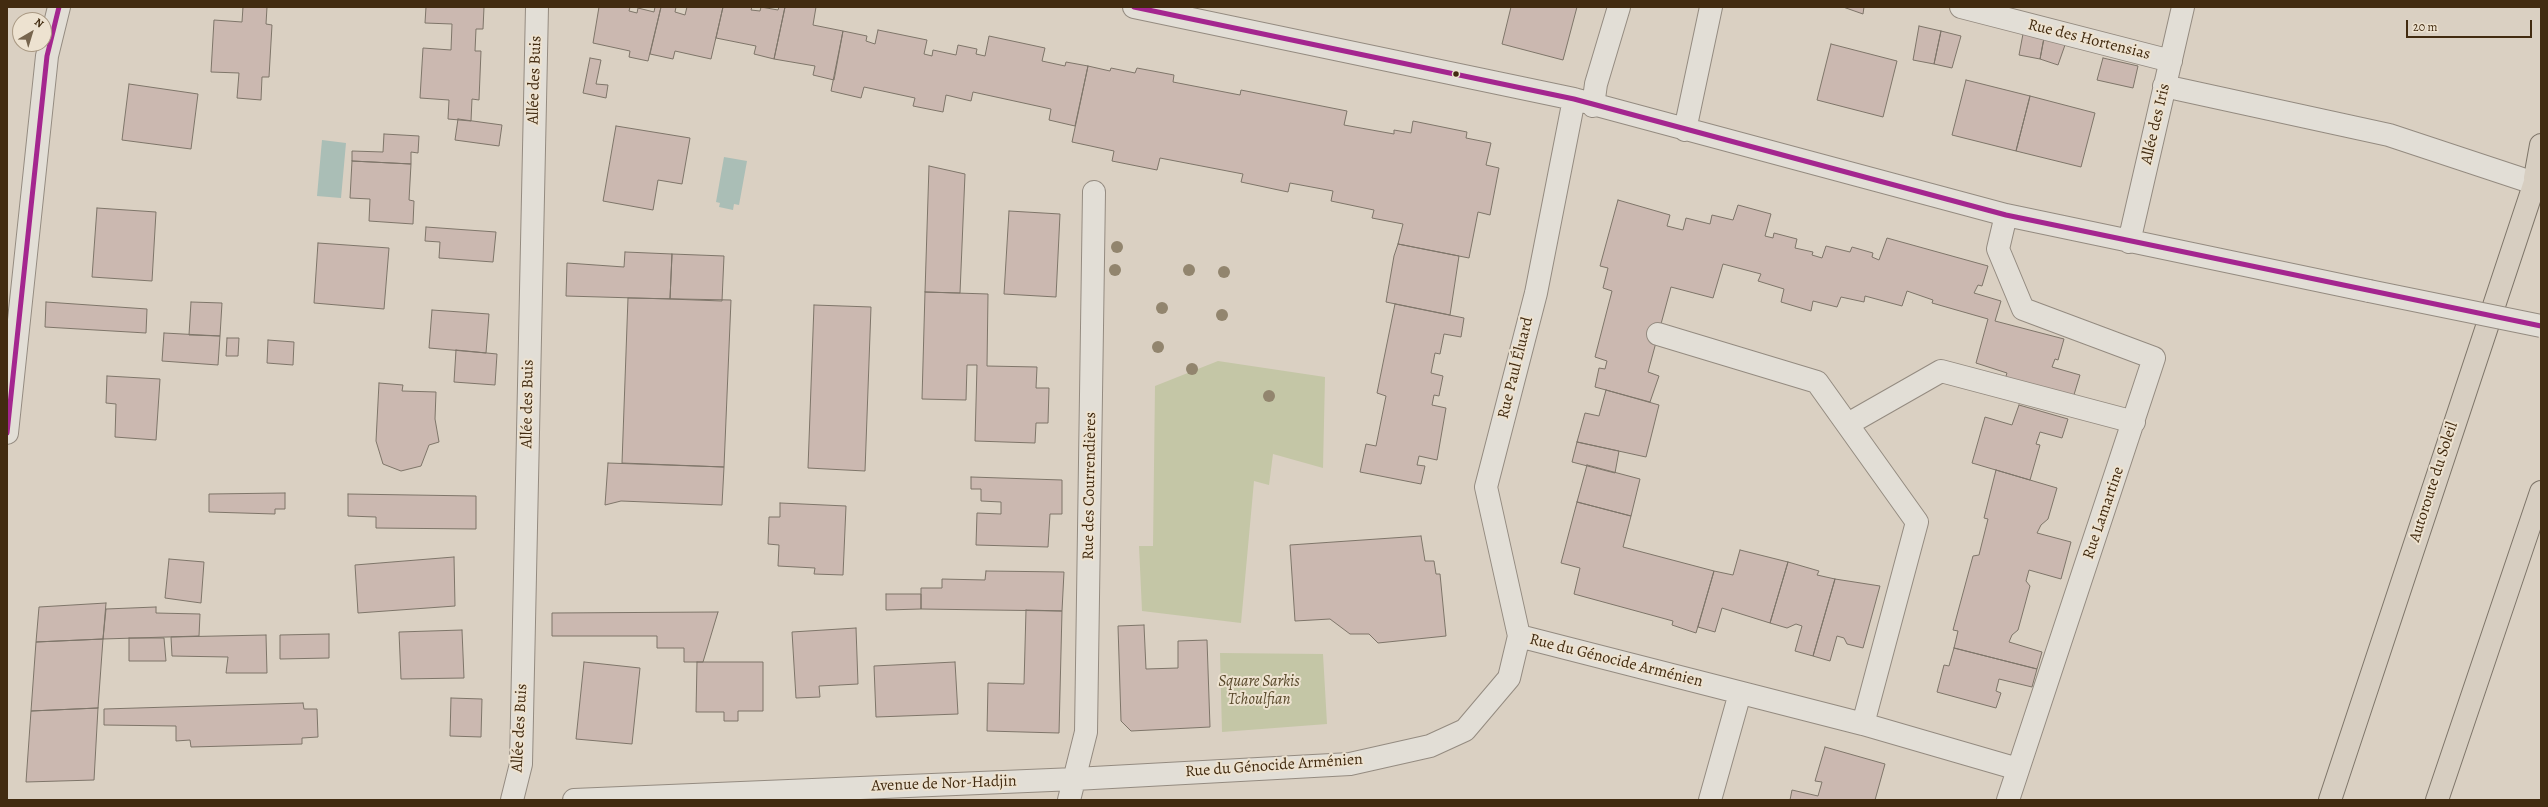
<!DOCTYPE html>
<meta charset="utf-8">
<style>
body{margin:0}
#map{position:relative;width:2548px;height:807px;overflow:hidden;background:#dad0c2;font-family:Alegreya,serif}
canvas{display:block}
.frame{position:absolute;inset:0;border:8px solid #422b10;pointer-events:none}
.north{position:absolute;left:12px;top:12px;width:40px;height:40px;box-sizing:border-box;background:#ede2d0;border:1px solid #a99983;border-radius:50%;rotate:38deg;font-size:11px;font-weight:700;line-height:16px;text-align:center;color:#422b10}
.north::after{content:'';display:block;margin:auto;width:14px;height:18px;background:#77654e;clip-path:polygon(50% 0,100% 100%,50% 72%,0 100%)}
.scale{position:absolute;left:2406px;top:20px;width:126px;height:18px;box-sizing:border-box;border:2px solid #422b10;border-top:0;padding-left:5px;font-size:12px;line-height:14px;white-space:nowrap;color:#422b10;-webkit-text-stroke:3px #ede2d0;paint-order:stroke}
</style>
<div id="map">
<canvas width="2548" height="807"></canvas>
<div class="frame"></div>
<div class="north">N</div>
<div class="scale">20 m</div>
</div>
<script>
const ctx = document.querySelector('canvas').getContext('2d');
ctx.lineJoin = 'round';
function paint(path, color) {
  ctx.fillStyle = color;
  ctx.fill(path, 'evenodd');
}
function poly(rows) {
  const path = new Path2D();
  for (const r of rows) {
    path.moveTo(r[0], r[1]);
    for (let i = 2; i < r.length; i += 2) path.lineTo(r[i], r[i + 1]);
  }
  return path;
}
function stroke(path, color, width, dash) {
  ctx.strokeStyle = color;
  ctx.lineWidth = width;
  ctx.lineCap = dash ? 'butt' : 'round';
  ctx.setLineDash(dash || []);
  ctx.stroke(path);
}
function drawText(font, color, halo, rows, align = 'center') {
  ctx.font = font + ' Alegreya,serif';
  ctx.lineWidth = 4;
  ctx.setLineDash([]);
  ctx.textBaseline = 'middle';
  ctx.strokeStyle = halo;
  ctx.fillStyle = color;
  for (const [text, x, y, turn = 0] of rows) {
    ctx.save();
    ctx.translate(x, y);
    ctx.rotate((+turn || 0) * Math.PI / 180);
    ctx.textAlign = isNaN(turn) ? turn : align;
    if (halo) ctx.strokeText(text, 0, 0);
    ctx.fillText(text, 0, 0);
    ctx.restore();
  }
}
paint(poly([
 [1218,361,1325,377,1323,468,1273,454,1269,485,1254,481,1241,623,1142,611,1139,546,1153,546,1155,386],
 [1220,653,1323,654,1327,724,1222,732]
]), '#c4c6a6');
paint(poly([
 [322,140,346,143,341,198,317,196],
 [724,157,747,161,739,205,734,204,733,210,719,207,720,203,716,202]
]), '#aabeb6');
const building = poly([
 [243,7,267,7,266,24,272,25,269,77,262,77,261,100,237,98,239,73,211,72,214,20,242,22,243,7],
 [426,7,484,7,483,29,476,29,475,51,481,51,479,100,472,99,471,121,448,119,449,100,420,98,423,48,451,50,452,24,425,23,426,7],
 [599,7,630,7,629,11,637,13,638,8,654,12,655,7,661,7,648,61,629,57,630,51,593,43,599,7],
 [661,7,676,7,675,12,685,15,687,7,723,7,711,59,675,51,673,59,650,54,661,7],
 [723,7,752,7,751,10,760,11,761,7,778,10,779,7,785,7,774,59,754,54,756,46,716,38,723,7],
 [785,7,816,7,813,25,843,31,834,80,813,75,815,66,774,59,785,7],
 [1511,7,1577,7,1563,60,1502,44,1511,7],
 [1843,7,1864,7,1863,14,1843,7],
 [1919,26,1941,31,1934,64,1913,60,1919,26],
 [878,30,927,40,924,54,932,56,933,50,956,55,958,45,977,49,976,54,985,56,989,36,1045,48,1042,61,1065,66,1066,62,1088,66,1075,126,1049,120,1051,109,973,92,971,101,946,95,943,112,913,106,915,98,864,87,861,98,831,91,843,31,867,36,866,41,875,44,878,30],
 [1941,31,1961,36,1952,68,1934,64,1941,31],
 [2023,34,2044,38,2040,59,2019,55,2023,34],
 [2044,38,2065,45,2058,65,2040,59,2044,38],
 [1831,44,1897,61,1883,117,1817,100,1831,44],
 [590,58,601,60,596,84,608,85,606,98,583,93,590,58],
 [2103,58,2138,66,2133,88,2097,80,2103,58],
 [1088,66,1110,71,1111,68,1135,73,1137,68,1174,75,1173,82,1240,95,1241,90,1347,111,1344,125,1394,134,1394,130,1411,133,1413,121,1467,132,1466,138,1491,143,1486,165,1499,168,1490,215,1478,212,1469,258,1398,244,1403,224,1372,218,1374,210,1331,201,1333,191,1290,183,1288,192,1241,182,1243,174,1160,158,1157,170,1112,161,1114,151,1072,142,1088,66],
 [1966,80,2030,96,2016,151,1952,135,1966,80],
 [129,84,198,94,191,149,122,140,129,84],
 [2030,96,2095,113,2081,167,2016,151,2030,96],
 [458,119,502,125,499,146,455,140,458,119],
 [616,126,690,138,682,184,658,180,653,210,603,201,616,126],
 [384,134,419,136,418,153,411,152,411,164,352,161,352,151,383,152,384,134],
 [352,161,411,164,409,200,414,201,413,224,369,221,370,199,350,198,352,161],
 [929,166,965,174,960,293,925,292,929,166],
 [1618,200,1670,215,1667,226,1683,230,1686,218,1710,224,1712,215,1733,220,1738,205,1771,214,1765,236,1773,238,1774,233,1797,239,1795,248,1813,252,1812,255,1822,258,1826,246,1850,252,1852,247,1873,253,1872,257,1879,260,1887,238,1988,266,1982,286,1978,285,1974,293,2001,301,1995,321,2064,339,2058,360,2055,359,2052,367,2080,375,2073,398,2005,379,2007,373,1976,363,1988,319,1932,303,1933,300,1907,291,1902,306,1865,296,1864,302,1841,297,1837,307,1813,301,1811,311,1781,302,1784,289,1758,281,1761,274,1723,264,1713,298,1671,287,1648,372,1659,376,1650,402,1595,387,1599,368,1605,369,1607,361,1595,357,1612,291,1603,288,1608,268,1600,266,1618,200],
 [97,208,156,212,152,281,92,277,97,208],
 [1009,211,1060,214,1056,297,1004,294,1009,211],
 [426,227,496,232,493,262,439,258,440,242,425,241,426,227],
 [318,243,389,248,384,309,314,303,318,243],
 [1398,244,1459,256,1450,315,1386,302,1394,256,1398,244],
 [625,252,672,254,670,299,566,296,567,263,624,267,625,252],
 [672,254,724,256,722,301,670,299,672,254],
 [925,292,988,294,987,366,1037,367,1036,388,1049,388,1048,423,1036,423,1035,443,975,441,977,365,967,365,966,400,922,399,925,292],
 [628,298,731,300,724,467,622,463,628,298],
 [46,302,147,309,146,333,45,327,46,302],
 [191,302,222,303,220,336,189,335,191,302],
 [1395,304,1464,318,1461,337,1444,334,1440,354,1435,353,1431,373,1443,376,1439,396,1434,395,1432,405,1446,408,1437,460,1419,456,1417,465,1425,466,1421,484,1360,472,1366,444,1376,446,1386,396,1377,393,1395,304],
 [814,305,871,307,865,471,808,468,814,305],
 [432,310,489,314,486,353,429,348,432,310],
 [164,333,220,336,218,365,162,361,164,333],
 [227,338,239,338,238,356,226,356,227,338],
 [268,340,294,342,293,365,267,363,268,340],
 [456,350,497,354,495,385,454,382,456,350],
 [107,376,160,379,156,440,115,437,116,404,106,403,107,376],
 [379,383,403,385,402,391,436,392,435,419,439,442,429,445,421,466,401,471,383,464,376,441,379,383],
 [1606,390,1659,405,1646,457,1577,442,1585,413,1599,416,1606,390],
 [2019,405,2068,419,2062,438,2040,432,2036,444,2040,445,2030,480,1972,463,1985,417,2012,425,2019,405],
 [1577,442,1619,451,1615,473,1572,462,1577,442],
 [608,463,724,467,722,505,621,501,605,505,608,463],
 [1587,465,1640,479,1631,516,1577,502,1587,465],
 [1996,470,2057,488,2048,519,2041,525,2037,533,2071,542,2061,579,2029,570,2026,581,2030,586,2018,630,2012,635,2009,642,2042,652,2037,669,1954,648,1958,631,1953,630,1973,556,1979,555,1988,519,1984,518,1996,470],
 [971,477,1062,480,1062,514,1050,514,1048,547,976,545,977,513,1001,514,1001,502,981,501,981,489,971,489,971,477],
 [285,493,285,509,275,509,275,514,209,512,209,494,285,493],
 [348,494,476,496,476,529,376,528,376,517,348,516,348,494],
 [1577,502,1631,516,1623,547,1714,571,1696,633,1672,625,1673,621,1574,594,1580,568,1561,563,1577,502],
 [780,503,846,506,843,575,814,574,815,568,778,566,779,545,768,544,769,517,780,517,780,503],
 [1421,536,1425,561,1434,561,1436,574,1440,574,1446,636,1378,643,1369,634,1350,634,1330,619,1295,621,1290,545,1421,536],
 [1740,550,1788,562,1770,623,1722,608,1715,632,1698,627,1714,571,1733,575,1740,550],
 [454,557,455,606,358,613,355,565,454,557],
 [169,559,204,562,201,603,165,598,169,559],
 [1788,562,1819,571,1817,575,1835,579,1813,656,1795,651,1802,626,1796,624,1787,628,1770,623,1788,562],
 [986,571,1064,572,1062,611,921,609,921,588,942,588,942,579,985,580,986,571],
 [1835,579,1880,586,1863,648,1847,644,1844,638,1837,636,1830,661,1813,656,1835,579],
 [886,594,921,594,921,609,886,610,886,594],
 [106,603,103,639,36,642,39,607,106,603],
 [156,607,156,613,200,614,199,636,103,639,106,609,156,607],
 [1026,610,1062,611,1059,733,987,731,988,683,1024,684,1026,610],
 [718,612,703,662,684,662,684,648,657,648,657,636,552,636,552,613,718,612],
 [1144,625,1146,669,1178,668,1178,641,1207,640,1210,727,1131,731,1121,721,1118,626,1144,625],
 [856,628,858,684,819,686,820,697,796,698,792,632,856,628],
 [462,630,464,678,401,679,399,632,462,630],
 [329,634,329,658,280,659,280,635,329,634],
 [266,635,267,673,226,673,228,657,172,656,171,637,266,635],
 [129,638,164,638,166,661,129,661,129,638],
 [103,639,98,708,31,711,36,642,103,639],
 [1954,648,2037,669,2032,687,1999,679,1996,691,2001,693,1996,708,1937,692,1944,665,1949,666,1954,648],
 [584,662,640,668,632,744,576,739,584,662],
 [697,662,763,662,763,711,738,711,738,721,724,721,724,712,696,712,697,662],
 [955,662,958,714,876,717,874,666,955,662],
 [451,698,482,699,481,737,450,736,451,698],
 [303,703,304,709,317,709,318,737,302,738,302,744,191,747,190,740,176,741,176,726,104,725,104,709,303,703],
 [98,708,94,780,26,782,31,711,98,708],
 [1825,747,1885,764,1875,800,1790,800,1792,790,1818,796,1822,782,1815,781,1825,747]
]);
paint(building, '#cbb8b0');
stroke(building, '#7e7569', 1);
const minor = poly([
 [1134,7,1574,99,2006,215,2369,291],
 [1961,7,2171,61],
 [2164,86,2389,135,2534,183],
 [1593,106,1596,84,1619,7],
 [1685,130,1711,7],
 [2006,215,1998,249,2023,309,2154,358,2008,800],
 [2129,242,2183,7],
 [1658,334,1817,382,1917,522,1863,724],
 [1848,424,1941,371,2134,422],
 [7,433,47,56,59,7],
 [1519,636,1486,487,1536,293,1574,99],
 [512,800,521,764,537,7],
 [574,800,1075,779,1350,764,1430,746,1465,730,1509,678,1519,636,1863,724,2018,769],
 [1069,800,1086,732,1094,192],
 [1710,800,1740,693]
]);
const highway = poly([
 [2535,178,2541,145],
 [2330,800,2541,164],
 [2437,800,2541,492]
]);
stroke(minor, '#948b80', 24);
stroke(highway, '#7e7569', 24);
stroke(minor, '#e2ded6', 22);
stroke(highway, '#d7cec1', 22);
const minorBridge = poly([
 [2369,291,2541,326]
]);
stroke(minorBridge, '#948b80', 24, []);
stroke(minorBridge, '#e2ded6', 22);
stroke(poly([
 [1134,7,1574,99,2006,215,2541,326],
 [7,433,47,56,59,7]
]), '#a4268f', 5);
ctx.fillStyle = '#92856e';
for (const [x, y] of [
 [1117,247],
 [1115,270],
 [1189,270],
 [1224,272],
 [1162,308],
 [1222,315],
 [1158,347],
 [1192,369],
 [1269,396]
]) {
  ctx.beginPath();
  ctx.arc(x, y, 6, 0, 2 * Math.PI);
  ctx.fill();
}
for (const [x, y, r, color] of [
 [1456,74,3.5,"#422b10"]
]) {
  const dot = new Path2D();
  dot.arc(x, y, r, 0, 2 * Math.PI);
  ctx.fillStyle = color;
  ctx.fill(dot);
  stroke(dot, '#ede2d0', 1.5);
}
drawText('16px', '#422b10', '#ede2d0', [
 ["Rue des Hortensias",2089,40,14],
 ["Allée des Buis",535,80,-88],
 ["Allée des Iris",2156,124,-77],
 ["Rue Paul Éluard",1516,368,-76],
 ["Allée des Buis",528,404,-89],
 ["Autoroute du Soleil",2434,482,-72],
 ["Rue des Courrendières",1090,486,-89],
 ["Rue Lamartine",2104,513,-71],
 ["Rue du Génocide Arménien",1616,661,14],
 ["Allée des Buis",520,728,-87],
 ["Rue du Génocide Arménien",1274,766,-4],
 ["Avenue de Nor-Hadjin",944,784,-2]
]);
drawText('italic 16px', '#58482a', '#ede2d0', [
 ["Square Sarkis",1259,682],
 ["Tchoulfian",1259,700]
]);
</script>
